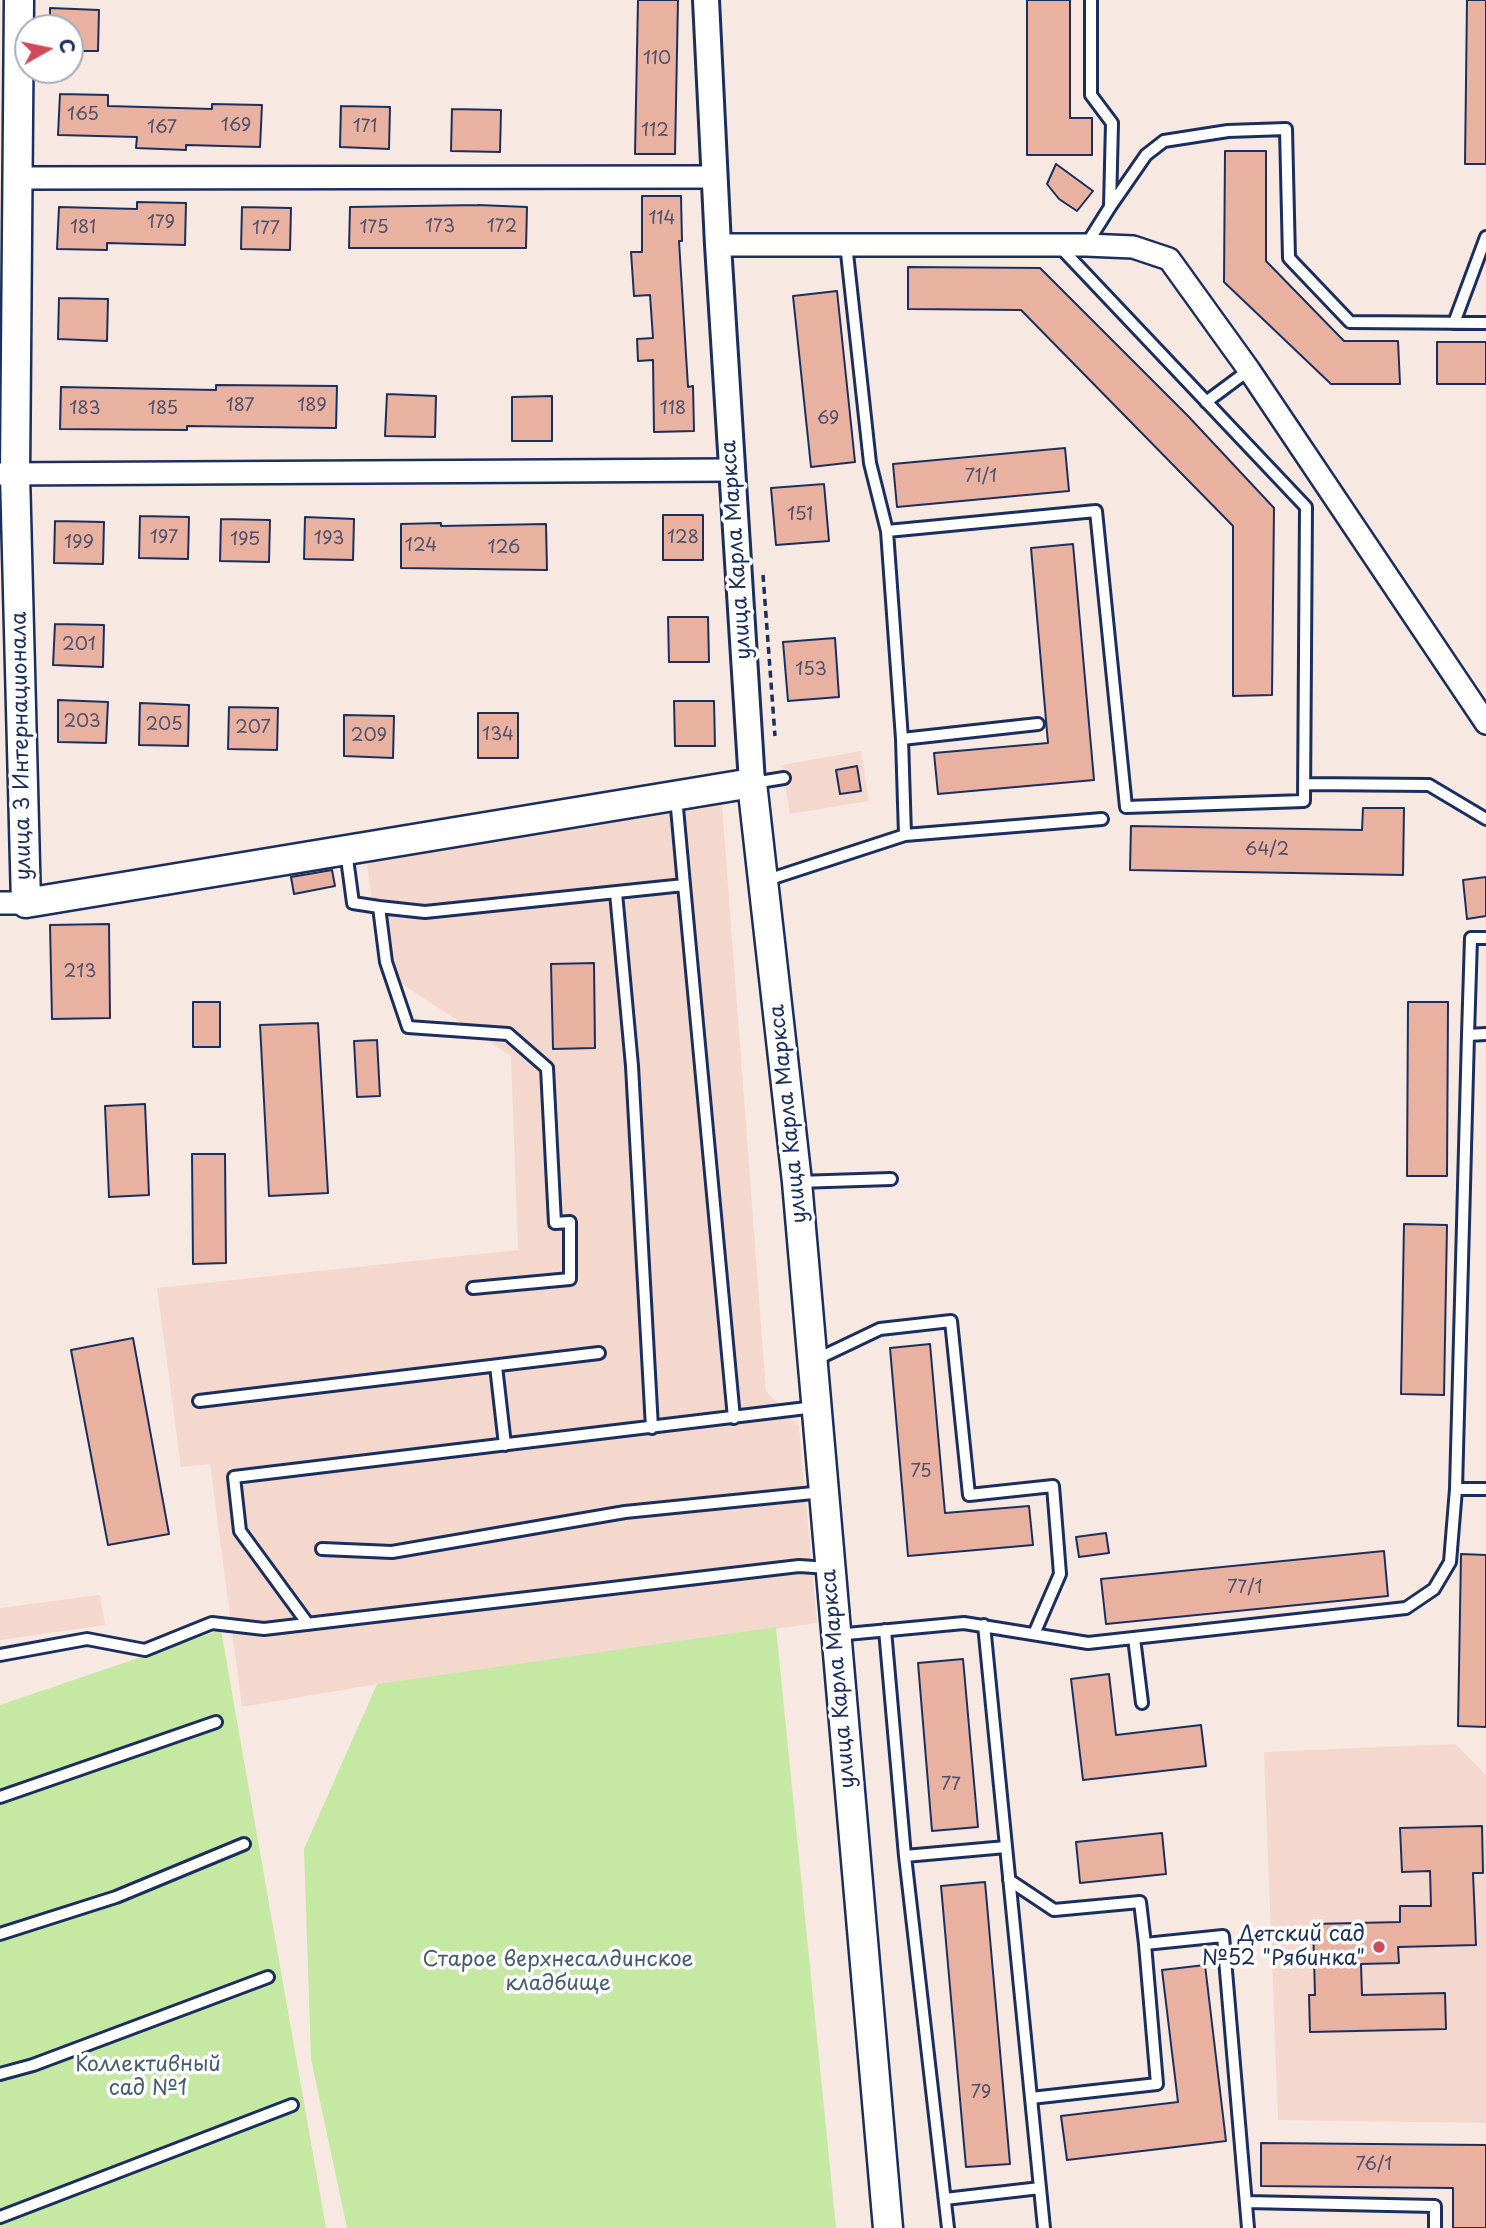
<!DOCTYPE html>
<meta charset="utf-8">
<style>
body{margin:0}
#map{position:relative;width:1486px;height:2228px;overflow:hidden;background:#f8e8e2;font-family:"Playpen Sans",sans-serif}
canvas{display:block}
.north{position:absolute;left:14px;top:14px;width:70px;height:70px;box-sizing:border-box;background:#fff;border:2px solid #a4acbf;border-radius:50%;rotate:81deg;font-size:19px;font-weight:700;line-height:28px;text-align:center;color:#1b2f5e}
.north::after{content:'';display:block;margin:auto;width:24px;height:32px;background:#d1495b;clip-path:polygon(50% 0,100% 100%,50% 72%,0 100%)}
</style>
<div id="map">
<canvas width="1486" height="2228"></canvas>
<div class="north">С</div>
</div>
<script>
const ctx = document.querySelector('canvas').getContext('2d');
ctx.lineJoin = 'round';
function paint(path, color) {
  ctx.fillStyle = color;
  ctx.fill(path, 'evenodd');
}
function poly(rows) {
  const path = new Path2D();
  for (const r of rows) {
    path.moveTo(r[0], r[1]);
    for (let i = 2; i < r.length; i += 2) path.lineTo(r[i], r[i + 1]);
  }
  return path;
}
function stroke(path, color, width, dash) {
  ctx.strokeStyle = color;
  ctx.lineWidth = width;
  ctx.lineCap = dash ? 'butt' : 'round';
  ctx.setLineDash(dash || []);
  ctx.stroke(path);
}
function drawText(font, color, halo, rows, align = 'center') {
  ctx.font = font + ' "Playpen Sans",sans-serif';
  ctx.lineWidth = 7;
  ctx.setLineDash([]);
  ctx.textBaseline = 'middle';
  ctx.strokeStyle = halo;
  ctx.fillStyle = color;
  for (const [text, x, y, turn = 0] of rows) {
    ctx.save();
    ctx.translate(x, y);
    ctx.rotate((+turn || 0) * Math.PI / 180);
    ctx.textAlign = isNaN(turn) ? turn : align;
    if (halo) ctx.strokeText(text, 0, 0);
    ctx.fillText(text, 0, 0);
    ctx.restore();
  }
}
paint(poly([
 [861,751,869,801,790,814,782,765],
 [722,805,766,1391,799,1426,817,1623,377,1684,242,1707,210,1464,181,1467,157,1288,518,1250,511,1056,381,970,367,863],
 [100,1595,105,1625,0,1640,0,1608],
 [1455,1744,1486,1775,1486,2123,1278,2120,1264,1752]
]), '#f4d8ce');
paint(poly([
 [776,1627,836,2228,347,2228,311,2059,304,1849,377,1684],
 [221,1630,326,2228,0,2228,0,1705]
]), '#c5e8a2');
const building = poly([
 [638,0,678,0,675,154,635,154,638,0],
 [1027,0,1070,0,1070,118,1092,118,1092,155,1027,155,1027,0],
 [1467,0,1486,0,1486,164,1465,164,1467,0],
 [50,8,99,10,98,51,70,51,70,28,50,28,50,8],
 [60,94,108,95,108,106,212,109,212,104,262,105,260,147,186,145,186,150,136,148,137,137,58,135,60,94],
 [341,106,390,107,389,149,340,147,341,106],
 [452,109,501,110,500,152,451,151,452,109],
 [1225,151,1266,151,1266,261,1344,341,1398,341,1400,384,1331,384,1224,282,1225,151],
 [1056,164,1093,191,1077,211,1059,199,1047,184,1056,164],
 [642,196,681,196,682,241,679,241,688,387,693,386,694,431,654,432,653,360,638,361,637,339,653,338,650,295,634,296,631,252,642,252,642,196],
 [137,202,186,203,185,245,107,243,107,250,57,249,59,207,137,209,137,202],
 [478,205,527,207,526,248,349,248,350,207,478,205],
 [242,207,291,208,290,250,241,249,242,207],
 [908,267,1040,268,1188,416,1274,508,1272,695,1233,696,1233,526,1021,310,908,309,908,267],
 [837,291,855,462,811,467,793,296,837,291],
 [59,298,108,299,107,341,58,339,59,298],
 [1437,342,1486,342,1486,384,1437,384,1437,342],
 [216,385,337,386,336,428,187,426,187,430,60,429,61,387,216,390,216,385],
 [387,394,436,396,435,437,385,436,387,394],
 [552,396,552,441,512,441,512,397,552,396],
 [1065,448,1069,491,897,507,893,464,1065,448],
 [824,484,829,541,776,545,771,488,824,484],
 [663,515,703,515,703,560,663,560,663,515],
 [140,516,189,517,188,559,139,558,140,516],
 [305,517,354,519,353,560,304,559,305,517],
 [221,519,270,520,269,562,220,561,221,519],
 [55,521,104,522,103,564,54,563,55,521],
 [441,523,441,526,546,524,547,570,401,568,401,524,441,523],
 [1073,544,1094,780,938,794,934,753,1048,743,1031,548,1073,544],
 [668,617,708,617,709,662,669,662,668,617],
 [55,624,104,625,103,667,53,665,55,624],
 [835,638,839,697,788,701,783,642,835,638],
 [58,700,108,702,106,743,58,742,58,700],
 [674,701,714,701,715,746,675,746,674,701],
 [140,703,189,705,188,746,139,745,140,703],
 [229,707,278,708,277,750,228,749,229,707],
 [478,713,518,713,518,758,478,758,478,713],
 [344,715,394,716,393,758,344,756,344,715],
 [857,766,861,791,840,794,836,770,857,766],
 [1363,808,1404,808,1403,875,1130,870,1131,826,1362,830,1363,808],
 [332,870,335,886,294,894,291,877,332,870],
 [1486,877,1486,916,1467,919,1463,880,1486,877],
 [109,924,110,1018,52,1019,50,925,109,924],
 [594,963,595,1048,553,1049,551,964,594,963],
 [193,1002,220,1002,220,1047,193,1047,193,1002],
 [1408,1002,1448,1002,1447,1176,1407,1176,1408,1002],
 [318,1023,328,1193,269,1196,260,1025,318,1023],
 [377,1040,380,1096,357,1097,354,1041,377,1040],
 [145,1104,149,1195,109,1197,105,1106,145,1104],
 [192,1154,225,1154,226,1263,193,1264,192,1154],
 [1404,1224,1447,1225,1444,1395,1401,1394,1404,1224],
 [133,1338,169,1534,108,1545,71,1350,133,1338],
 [930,1344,945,1513,1029,1506,1033,1545,908,1556,890,1348,930,1344],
 [1106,1533,1109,1553,1079,1557,1076,1537,1106,1533],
 [1384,1551,1388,1596,1106,1624,1101,1579,1384,1551],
 [1461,1554,1486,1555,1486,1727,1458,1726,1461,1554],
 [963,1659,978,1827,932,1831,918,1663,963,1659],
 [1109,1674,1116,1735,1201,1725,1206,1766,1083,1780,1071,1679,1109,1674],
 [1482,1826,1483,1873,1473,1873,1476,1945,1398,1947,1399,1963,1361,1964,1362,1995,1445,1993,1446,2029,1310,2032,1309,1995,1315,1995,1313,1924,1400,1922,1400,1906,1431,1906,1430,1871,1402,1872,1400,1828,1482,1826],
 [1162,1833,1166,1874,1080,1883,1076,1842,1162,1833],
 [985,1882,1010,2164,966,2167,941,1886,985,1882],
 [1205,1965,1226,2141,1067,2160,1061,2116,1178,2102,1162,1970,1205,1965],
 [1261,2143,1486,2145,1486,2228,1453,2228,1453,2188,1261,2186,1261,2143]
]);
paint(building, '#e9b2a0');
stroke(building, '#1b2f5e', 2);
const service = poly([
 [1110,207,1146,155,1164,141,1228,131,1286,129,1289,258,1350,322,1486,323],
 [846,244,870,463,887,531,1096,511,1126,807,1304,801,1306,507,1060,247],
 [1086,245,1110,207,1112,123,1091,95,1091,0],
 [1454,323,1486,237],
 [1206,402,1249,370],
 [887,531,902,739,905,835],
 [902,739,1038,724],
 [753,783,784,778],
 [1304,784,1429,785,1486,819],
 [676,797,684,885],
 [346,851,353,903,379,907,386,962,408,1027,508,1034,547,1068,555,1223,570,1222,570,1279,473,1288],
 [764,881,905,835,1102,819],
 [616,893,632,1066,652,1428],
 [379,907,425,912,684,885,734,1418],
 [1468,1035,1471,938,1486,938],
 [797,1182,891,1179],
 [815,1360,880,1329,951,1321,969,1495,1053,1486,1060,1574,1034,1634],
 [496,1366,505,1445],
 [199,1401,599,1353],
 [1456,1489,1468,1035,1486,1034],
 [322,1549,392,1552,625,1512,823,1492],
 [308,1624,240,1531,234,1477,815,1407],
 [984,1625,1031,2098],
 [885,1630,905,1856,948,2228],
 [836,1635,964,1623,1088,1643,1406,1608,1434,1589,1450,1562,1456,1489,1486,1489],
 [1134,1638,1142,1703],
 [0,1655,87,1639,145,1650,212,1623,264,1629,799,1566,829,1568],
 [0,1797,216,1722],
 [905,1856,1006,1847],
 [1009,1880,1054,1910,1140,1902,1145,1944],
 [0,1934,116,1897,244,1844],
 [0,2074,33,2065,268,1977],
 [945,2199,1040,2188],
 [1246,2202,1435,2206,1435,2228],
 [0,2217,292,2105],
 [1044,2228,1031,2098,1157,2084,1145,1944,1223,1936,1248,2228]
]);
const minor = poly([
 [17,178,715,177],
 [718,245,1086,245,1133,247,1169,259,1249,370,1486,723],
 [0,474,732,470],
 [0,903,26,903]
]);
const tertiary = poly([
 [706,0,718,245,752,783]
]);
const secondary = poly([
 [19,0,15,474,26,903,752,783,797,1182,888,2228]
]);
stroke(service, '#1b2f5e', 16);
stroke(minor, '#1b2f5e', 26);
stroke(tertiary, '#1b2f5e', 30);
stroke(secondary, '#1b2f5e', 33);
stroke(poly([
 [763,575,775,736]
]), '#1b2f5e', 3.5, [7, 5]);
stroke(service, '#fff', 10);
stroke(minor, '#fff', 21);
stroke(tertiary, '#fff', 24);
stroke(secondary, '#fff', 28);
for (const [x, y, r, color] of [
 [1379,1947,7,"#d1495b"]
]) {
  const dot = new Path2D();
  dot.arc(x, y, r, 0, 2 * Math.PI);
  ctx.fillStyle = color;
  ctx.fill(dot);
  stroke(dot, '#fff', 2.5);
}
drawText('18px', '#4e506e', null, [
 ["110",657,59],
 ["165",83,115],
 ["169",236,126],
 ["171",365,127],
 ["167",162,128],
 ["112",655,131],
 ["114",662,219],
 ["179",161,223],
 ["173",440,227],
 ["172",502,227],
 ["181",83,228],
 ["175",374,228],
 ["177",266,229],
 ["187",240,406],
 ["189",312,406],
 ["183",85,409],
 ["185",163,409],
 ["118",673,409],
 ["69",828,419],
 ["71/1",981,477],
 ["151",800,515],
 ["197",164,538],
 ["128",683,538],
 ["193",329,539],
 ["195",245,540],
 ["199",79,543],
 ["124",421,546],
 ["126",504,548],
 ["201",79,645],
 ["153",811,670],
 ["203",82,722],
 ["205",164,725],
 ["207",253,728],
 ["134",498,735],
 ["209",369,736],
 ["64/2",1267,850],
 ["213",80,972],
 ["75",921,1472],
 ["77/1",1245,1588],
 ["77",951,1785],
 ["79",981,2093],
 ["76/1",1374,2165]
]);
drawText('21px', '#1b2f5e', '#fff', [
 ["улица Карла Маркса",737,550,-94],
 ["улица 3 Интернационала",22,746,-91],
 ["улица Карла Маркса",789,1114,-96],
 ["улица Карла Маркса",839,1679,-95]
]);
drawText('21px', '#1b2f5e', '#fff', [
 ["Детский сад",1365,1935],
 ["№52 \"Рябинка\"",1365,1959]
], 'right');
drawText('21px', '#465d6f', '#fff', [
 ["Старое верхнесалдинское",558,1960],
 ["кладбище",558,1984],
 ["Коллективный",148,2065],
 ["сад №1",148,2089]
]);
</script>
